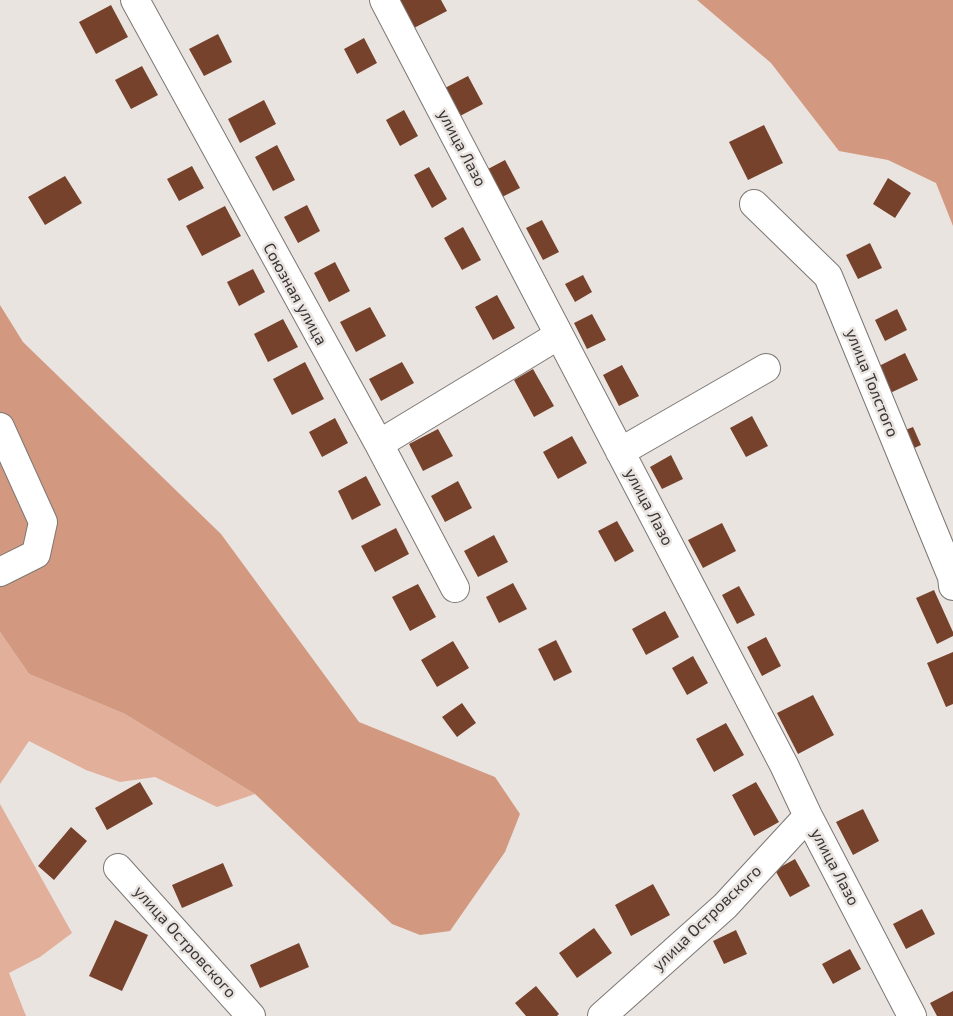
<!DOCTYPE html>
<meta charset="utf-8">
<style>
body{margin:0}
canvas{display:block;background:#eae4e1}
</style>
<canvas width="953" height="1016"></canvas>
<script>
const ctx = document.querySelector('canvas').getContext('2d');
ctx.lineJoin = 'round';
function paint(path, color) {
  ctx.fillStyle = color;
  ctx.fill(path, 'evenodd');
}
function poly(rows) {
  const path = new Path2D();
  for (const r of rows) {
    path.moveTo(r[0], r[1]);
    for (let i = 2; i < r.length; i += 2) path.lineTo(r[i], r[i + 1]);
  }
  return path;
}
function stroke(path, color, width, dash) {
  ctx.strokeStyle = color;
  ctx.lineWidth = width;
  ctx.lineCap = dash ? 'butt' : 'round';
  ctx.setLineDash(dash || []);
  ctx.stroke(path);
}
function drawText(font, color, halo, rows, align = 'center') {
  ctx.font = font + ' "Exo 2",sans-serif';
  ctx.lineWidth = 5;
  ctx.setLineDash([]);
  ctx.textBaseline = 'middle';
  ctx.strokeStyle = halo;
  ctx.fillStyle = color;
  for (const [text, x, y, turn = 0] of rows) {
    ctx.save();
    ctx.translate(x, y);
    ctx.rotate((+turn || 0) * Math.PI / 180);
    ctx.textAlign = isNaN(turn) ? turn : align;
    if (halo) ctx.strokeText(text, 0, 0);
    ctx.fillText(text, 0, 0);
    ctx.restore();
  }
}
paint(poly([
 [0,632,29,674,125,714,255,794,217,807,155,777,120,782,86,770,29,741,0,784],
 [0,804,72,933,40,957,9,973,26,1016,0,1016]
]), '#e2af9a');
paint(poly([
 [697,0,953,0,953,226,936,183,888,160,839,151,771,63],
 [0,305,23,342,221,534,359,722,495,777,520,814,505,852,450,931,420,935,392,924,255,794,125,714,29,674,0,632]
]), '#d39980');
paint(poly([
 [397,0,441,0,447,11,412,29],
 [111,5,128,37,96,54,79,22],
 [218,34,232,62,204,76,189,49],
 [364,38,377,63,357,74,344,49],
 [142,66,158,95,131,109,115,80],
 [468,76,483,104,460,116,445,88],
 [264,100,276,124,240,143,228,119],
 [404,110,418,136,400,146,386,120],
 [764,125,783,163,748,180,729,142],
 [277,145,295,180,273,191,255,157],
 [505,160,520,188,502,197,488,169],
 [192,166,204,188,179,201,167,179],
 [429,167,447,199,432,208,414,175],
 [65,176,82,203,45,225,28,197],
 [888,178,911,193,895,218,873,204],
 [307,205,320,231,298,243,284,217],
 [225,206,241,236,202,256,186,226],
 [542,220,559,252,543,260,526,228],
 [463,227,481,260,462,270,444,238],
 [870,243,882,268,858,279,846,255],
 [335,262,350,291,329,302,314,273],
 [253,269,265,292,239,306,227,282],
 [583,275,592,292,575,302,565,284],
 [497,295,515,328,493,340,475,307],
 [370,307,386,336,356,352,340,322],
 [897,309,907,330,885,341,875,320],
 [592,314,606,340,587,349,574,323],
 [283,319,298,347,268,362,254,334],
 [905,353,918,380,888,394,875,368],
 [305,362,324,399,292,415,273,379],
 [402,362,414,383,381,401,369,379],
 [622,365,639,396,619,406,603,375],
 [533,369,554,406,534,417,514,380],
 [752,416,768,446,746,457,730,428],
 [335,418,348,443,322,457,309,432],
 [913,427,921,445,903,453,895,434],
 [438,429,453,456,423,471,409,444],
 [572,436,587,463,558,479,543,452],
 [671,455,683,479,662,489,650,467],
 [366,476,381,505,352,520,338,491],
 [458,481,472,508,445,522,431,496],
 [617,521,634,551,615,562,598,531],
 [722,523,736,551,703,568,688,540],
 [396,528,409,554,375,572,361,546],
 [494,535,508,562,478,577,464,551],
 [513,583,527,609,499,623,486,597],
 [418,584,436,617,410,631,392,597],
 [739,586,755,615,737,624,722,595],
 [934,590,953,632,953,636,937,644,916,598],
 [665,611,679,637,646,655,632,629],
 [766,637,781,666,762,676,747,647],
 [556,640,572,672,554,681,538,649],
 [453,641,469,668,437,687,421,660],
 [953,652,953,704,946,707,927,663],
 [693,656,708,683,687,695,672,668],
 [813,695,834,735,798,754,777,713],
 [462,703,476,723,457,737,442,717],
 [726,723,744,755,714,772,696,739],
 [140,782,153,804,107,830,95,808],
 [756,782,779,822,754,836,732,795],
 [863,809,879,841,853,855,836,822],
 [71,827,87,841,54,880,38,866],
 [795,859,810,886,790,897,775,870],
 [223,863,233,886,182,908,172,885],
 [653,884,670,915,631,936,615,905],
 [922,909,935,934,906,949,893,924],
 [115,920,148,935,122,991,89,976],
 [594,928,612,953,577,978,559,953],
 [736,930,747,954,724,964,713,941],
 [299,943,309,967,260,988,250,965],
 [850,949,861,969,833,984,822,964],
 [536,986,559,1014,557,1016,526,1016,515,1003],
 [953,991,953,1016,937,1016,930,1003]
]), '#76422c');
const minor = poly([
 [135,0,379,444,455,588],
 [384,0,784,765,808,816,912,1016],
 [754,204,828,276,952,577,953,586],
 [0,427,43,522,36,554,0,572],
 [379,444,559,335],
 [620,452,766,368],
 [118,868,251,1016],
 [602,1016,725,906,808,816]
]);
stroke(minor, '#7c7774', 30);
stroke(minor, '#fff', 28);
drawText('16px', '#393635', '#eae4e1', [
 ["улица Лазо",462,148,62],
 ["Союзная улица",295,294,61],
 ["улица Толстого",872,383,68],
 ["улица Лазо",649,507,62],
 ["улица Лазо",835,867,62],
 ["улица Островского",707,918,-44],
 ["улица Островского",185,942,48]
]);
</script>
